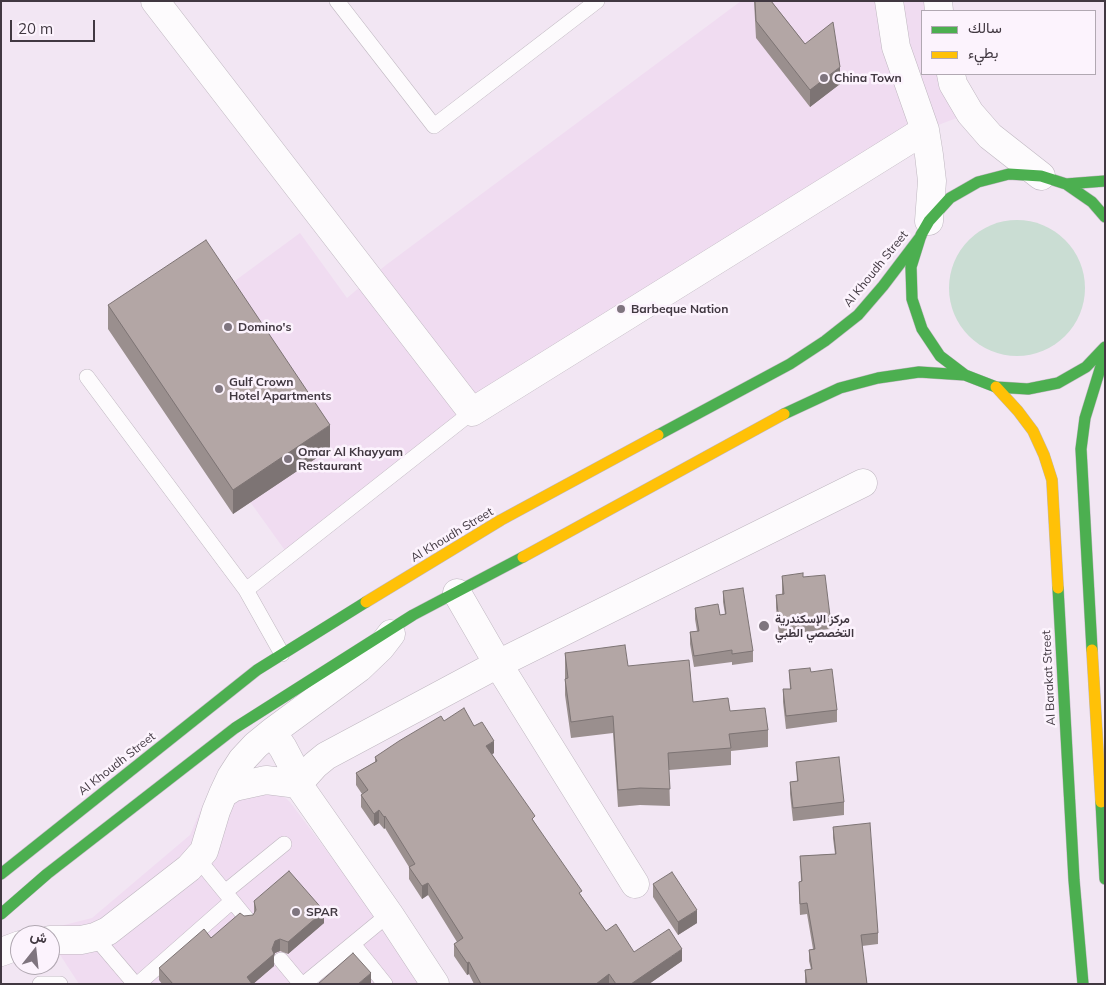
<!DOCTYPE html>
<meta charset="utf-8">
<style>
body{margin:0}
#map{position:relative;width:1106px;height:985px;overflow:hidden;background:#f2e6f3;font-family:Mulish,Vazirmatn,sans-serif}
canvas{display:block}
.frame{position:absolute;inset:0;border:2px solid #413841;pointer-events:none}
.legend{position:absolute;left:921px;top:10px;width:175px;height:65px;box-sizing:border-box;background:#fcf3fd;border:1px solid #b1a8b2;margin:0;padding:6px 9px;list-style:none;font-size:15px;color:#413841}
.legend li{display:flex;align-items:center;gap:10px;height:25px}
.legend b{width:25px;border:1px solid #b1a8b2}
.north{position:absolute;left:10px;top:925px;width:50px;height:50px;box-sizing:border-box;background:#fcf3fd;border:1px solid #b1a8b2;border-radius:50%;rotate:16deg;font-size:14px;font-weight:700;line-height:20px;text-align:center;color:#413841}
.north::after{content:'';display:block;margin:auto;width:18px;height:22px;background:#7f757f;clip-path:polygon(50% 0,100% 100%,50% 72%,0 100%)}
.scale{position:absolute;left:10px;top:20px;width:85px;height:22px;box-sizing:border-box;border:2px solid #413841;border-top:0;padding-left:6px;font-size:15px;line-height:18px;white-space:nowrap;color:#413841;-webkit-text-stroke:4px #fcf3fd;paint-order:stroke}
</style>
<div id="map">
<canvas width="1106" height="985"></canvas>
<div class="frame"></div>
<ul class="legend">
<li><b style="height:6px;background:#4caf50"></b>سالك</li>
<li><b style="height:6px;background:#ffc107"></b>بطيء</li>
</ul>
<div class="north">ش</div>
<div class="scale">20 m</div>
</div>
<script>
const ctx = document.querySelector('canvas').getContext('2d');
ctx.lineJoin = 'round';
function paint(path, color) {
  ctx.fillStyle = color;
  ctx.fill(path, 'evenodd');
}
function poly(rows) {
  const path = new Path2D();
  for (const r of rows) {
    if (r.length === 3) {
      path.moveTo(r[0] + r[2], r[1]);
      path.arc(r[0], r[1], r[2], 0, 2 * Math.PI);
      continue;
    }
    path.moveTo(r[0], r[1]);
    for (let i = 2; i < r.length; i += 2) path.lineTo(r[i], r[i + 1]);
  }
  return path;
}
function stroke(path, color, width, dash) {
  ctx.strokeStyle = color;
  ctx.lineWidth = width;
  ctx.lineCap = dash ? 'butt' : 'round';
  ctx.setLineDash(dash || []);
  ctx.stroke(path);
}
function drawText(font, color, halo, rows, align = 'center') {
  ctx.font = font + ' Mulish,Vazirmatn,sans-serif';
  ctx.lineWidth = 5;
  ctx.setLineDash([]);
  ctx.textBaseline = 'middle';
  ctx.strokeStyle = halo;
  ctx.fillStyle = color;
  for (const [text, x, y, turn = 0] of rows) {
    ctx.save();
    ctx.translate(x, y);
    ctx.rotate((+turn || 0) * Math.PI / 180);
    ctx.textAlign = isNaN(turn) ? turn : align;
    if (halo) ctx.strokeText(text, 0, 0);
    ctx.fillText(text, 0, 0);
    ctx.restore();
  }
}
paint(poly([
 [741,1,938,1,939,11,922,11,922,74,951,74,970,113,925,130,472,412,289,556,141,350,300,233,347,298,386,265],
 [237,754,290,802,372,911,419,984,79,984,44,930,92,918,190,835,204,802]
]), '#f0dcf1');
paint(poly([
 [1017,288,68]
]), '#caddd3');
const lane = poly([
 [337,1,434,126,597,1],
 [87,377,246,590,282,654],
 [246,590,472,412],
 [198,859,247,919],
 [225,892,284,844],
 [95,937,135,984],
 [353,944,385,984],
 [281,960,301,984],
 [40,984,60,984],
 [138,984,231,902],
 [304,984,389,914]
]);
const street = poly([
 [155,1,472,412,925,130],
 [889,1,896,47,925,130,929,155,932,181,929,221],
 [938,1,939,11],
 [951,74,953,84,970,113,990,136,1041,176],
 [457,593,498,664,635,884],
 [272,732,283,748,292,765,298,784,389,914,435,984],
 [298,784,315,765,326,756,498,664,863,483],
 [223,794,234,787,266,780,298,784],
 [50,940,81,940,95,937,108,931,189,868,204,851,216,811,223,794,231,777,242,760,256,745,272,732,359,668,381,647,391,634],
 [1,952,20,945]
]);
const fast = poly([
 [1066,184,1105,181],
 [1105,217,1092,202,1066,184,1041,176,1009,174,978,182,950,198,929,221,921,235,911,267,912,299,922,329,940,356,965,375,996,387,1028,389,1058,383,1086,367,1105,347],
 [784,414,840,388,878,378,919,372,965,375],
 [658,435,790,364,825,341,858,315,883,286,921,236],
 [1058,588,1074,880,1083,984],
 [1092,650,1081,449,1085,418,1105,353],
 [1101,802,1105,879],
 [1,874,257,670,366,602],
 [1,914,47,874,235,728,413,615,523,557]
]);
const slow = poly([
 [996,387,1018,411,1033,431,1044,455,1052,480,1058,588],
 [523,557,784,414],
 [366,602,501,520,658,435],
 [1092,650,1101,802]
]);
stroke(lane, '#bfb7c0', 16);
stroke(street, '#bfb7c0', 29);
stroke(fast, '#bfb7c0', 12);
stroke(slow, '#bfb7c0', 12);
stroke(lane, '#fdfbfd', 15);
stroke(street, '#fdfbfd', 28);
stroke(fast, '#4caf50', 11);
stroke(slow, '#ffc107', 11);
paint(poly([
 [754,1,777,1,772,2,805,44,840,84,810,107,756,38],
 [108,305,330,449,233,514,108,329],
 [782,576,803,577,830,616,830,629,779,635,776,608,776,595,782,595],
 [723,591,753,651,753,662,732,665,732,662,694,667,690,644,690,632,697,631,695,619,695,608,720,615,725,614,723,602],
 [565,653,628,666,693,702,730,711,768,730,768,747,731,751,731,765,669,770,670,806,640,805,618,807,613,733,571,738,565,695],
 [789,670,811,672,837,710,837,722,786,729,783,702,783,689,790,689],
 [444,721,474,726,494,753,492,754,535,823,582,897,606,931,634,952,682,961,649,984,474,984,469,974,467,975,454,956,454,944,457,942,428,895,422,899,409,879,409,867,385,828,384,829,379,823,374,826,361,807,361,795,362,794,356,785,356,773,375,762,375,757],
 [796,762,844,802,844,815,793,821,790,794,790,782,797,781],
 [833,827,878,933,878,944,862,946,867,984,805,984,805,970,811,969,809,961,809,950,813,949,807,914,800,915,799,893,799,882,801,881,800,856,835,854,833,838],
 [653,884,697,923,678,935,653,897],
 [254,901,324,923,288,954,280,951,275,953,274,956,274,966,253,984,162,984,159,980,159,968,253,915,254,913]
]), '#9a8f8e');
paint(poly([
 [840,67,840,84,810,107,810,90],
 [330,425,330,449,233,514,233,490],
 [494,741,494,753,486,758,486,746],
 [379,810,379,823,374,826,374,814],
 [385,816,385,828,384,829,384,817],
 [428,883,428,895,422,899,422,886],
 [697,910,697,923,678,935,678,922],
 [324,911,324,923,288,954,288,942],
 [280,939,280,951,275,953,274,956,274,966,253,984,247,984,247,977,272,949,275,941],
 [682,949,682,961,649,984,631,984],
 [469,962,469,974,467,975,467,963],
 [371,973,371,984,358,984],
 [609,974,609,984,596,984]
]), '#7d7474');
const building = poly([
 [755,1,771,1,805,44,833,22,840,67,810,90,756,21,755,1],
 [206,240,330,425,233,490,108,305,206,240],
 [803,573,803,577,825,575,830,616,779,622,776,595,784,594,782,576,803,573],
 [743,588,753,651,732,654,732,650,694,656,690,632,699,631,695,608,718,604,720,615,726,614,723,591,743,588],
 [625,645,628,666,689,660,693,702,728,698,730,711,765,708,768,730,729,734,731,748,668,753,670,789,640,788,618,790,613,716,571,722,565,679,568,678,565,653,625,645],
 [810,668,811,672,832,669,837,710,786,716,783,689,791,689,789,670,810,668],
 [464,708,474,726,482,722,494,741,486,746,535,816,532,819,582,891,579,893,606,931,616,924,634,952,669,929,682,949,631,984,616,984,609,974,596,984,481,984,469,962,467,963,454,944,463,938,428,883,422,886,409,867,415,864,385,816,384,817,379,810,374,814,361,795,368,790,356,773,377,761,375,757,399,741,441,716,444,721,464,708],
 [839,757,844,802,793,808,790,782,798,781,796,762,839,757],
 [870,823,878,933,861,935,867,984,807,984,805,970,812,969,809,950,815,949,807,903,800,904,799,882,802,881,800,856,836,854,833,827,870,823],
 [289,871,324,911,288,942,280,939,275,941,272,949,274,954,247,977,252,984,173,984,159,968,204,929,211,938,240,913,244,916,253,915,256,910,254,901,289,871],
 [672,872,697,910,678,922,653,884,672,872],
 [353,953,371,973,358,984,318,984,353,953]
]);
paint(building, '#b3a6a5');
stroke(building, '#7d7474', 1);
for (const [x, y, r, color] of [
 [824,78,5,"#7f757f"],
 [621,309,5,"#7f757f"],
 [228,327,5,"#7f757f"],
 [219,389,5,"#7f757f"],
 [288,459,5,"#7f757f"],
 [764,626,6,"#7f757f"],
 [296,912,5,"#7f757f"]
]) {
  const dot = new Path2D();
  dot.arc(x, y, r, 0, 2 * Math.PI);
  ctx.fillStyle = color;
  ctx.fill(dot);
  stroke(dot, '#fcf3fd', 2);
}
drawText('bold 12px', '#413841', '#fcf3fd', [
 ["China Town",834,78],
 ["Barbeque Nation",631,309],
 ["Domino's",238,327],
 ["Gulf Crown",229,382],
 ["Hotel Apartments",229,396],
 ["Omar Al Khayyam",298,452],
 ["Restaurant",298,466],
 ["مركز الإسكندرية",775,619],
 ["التخصصي الطبي",775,633],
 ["SPAR",306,912]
], 'left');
drawText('12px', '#413841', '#fcf3fd', [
 ["Al Khoudh Street",876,269,-51],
 ["Al Khoudh Street",452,535,-31],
 ["Al Barakat Street",1049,678,-93],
 ["Al Khoudh Street",117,764,-38]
]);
</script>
